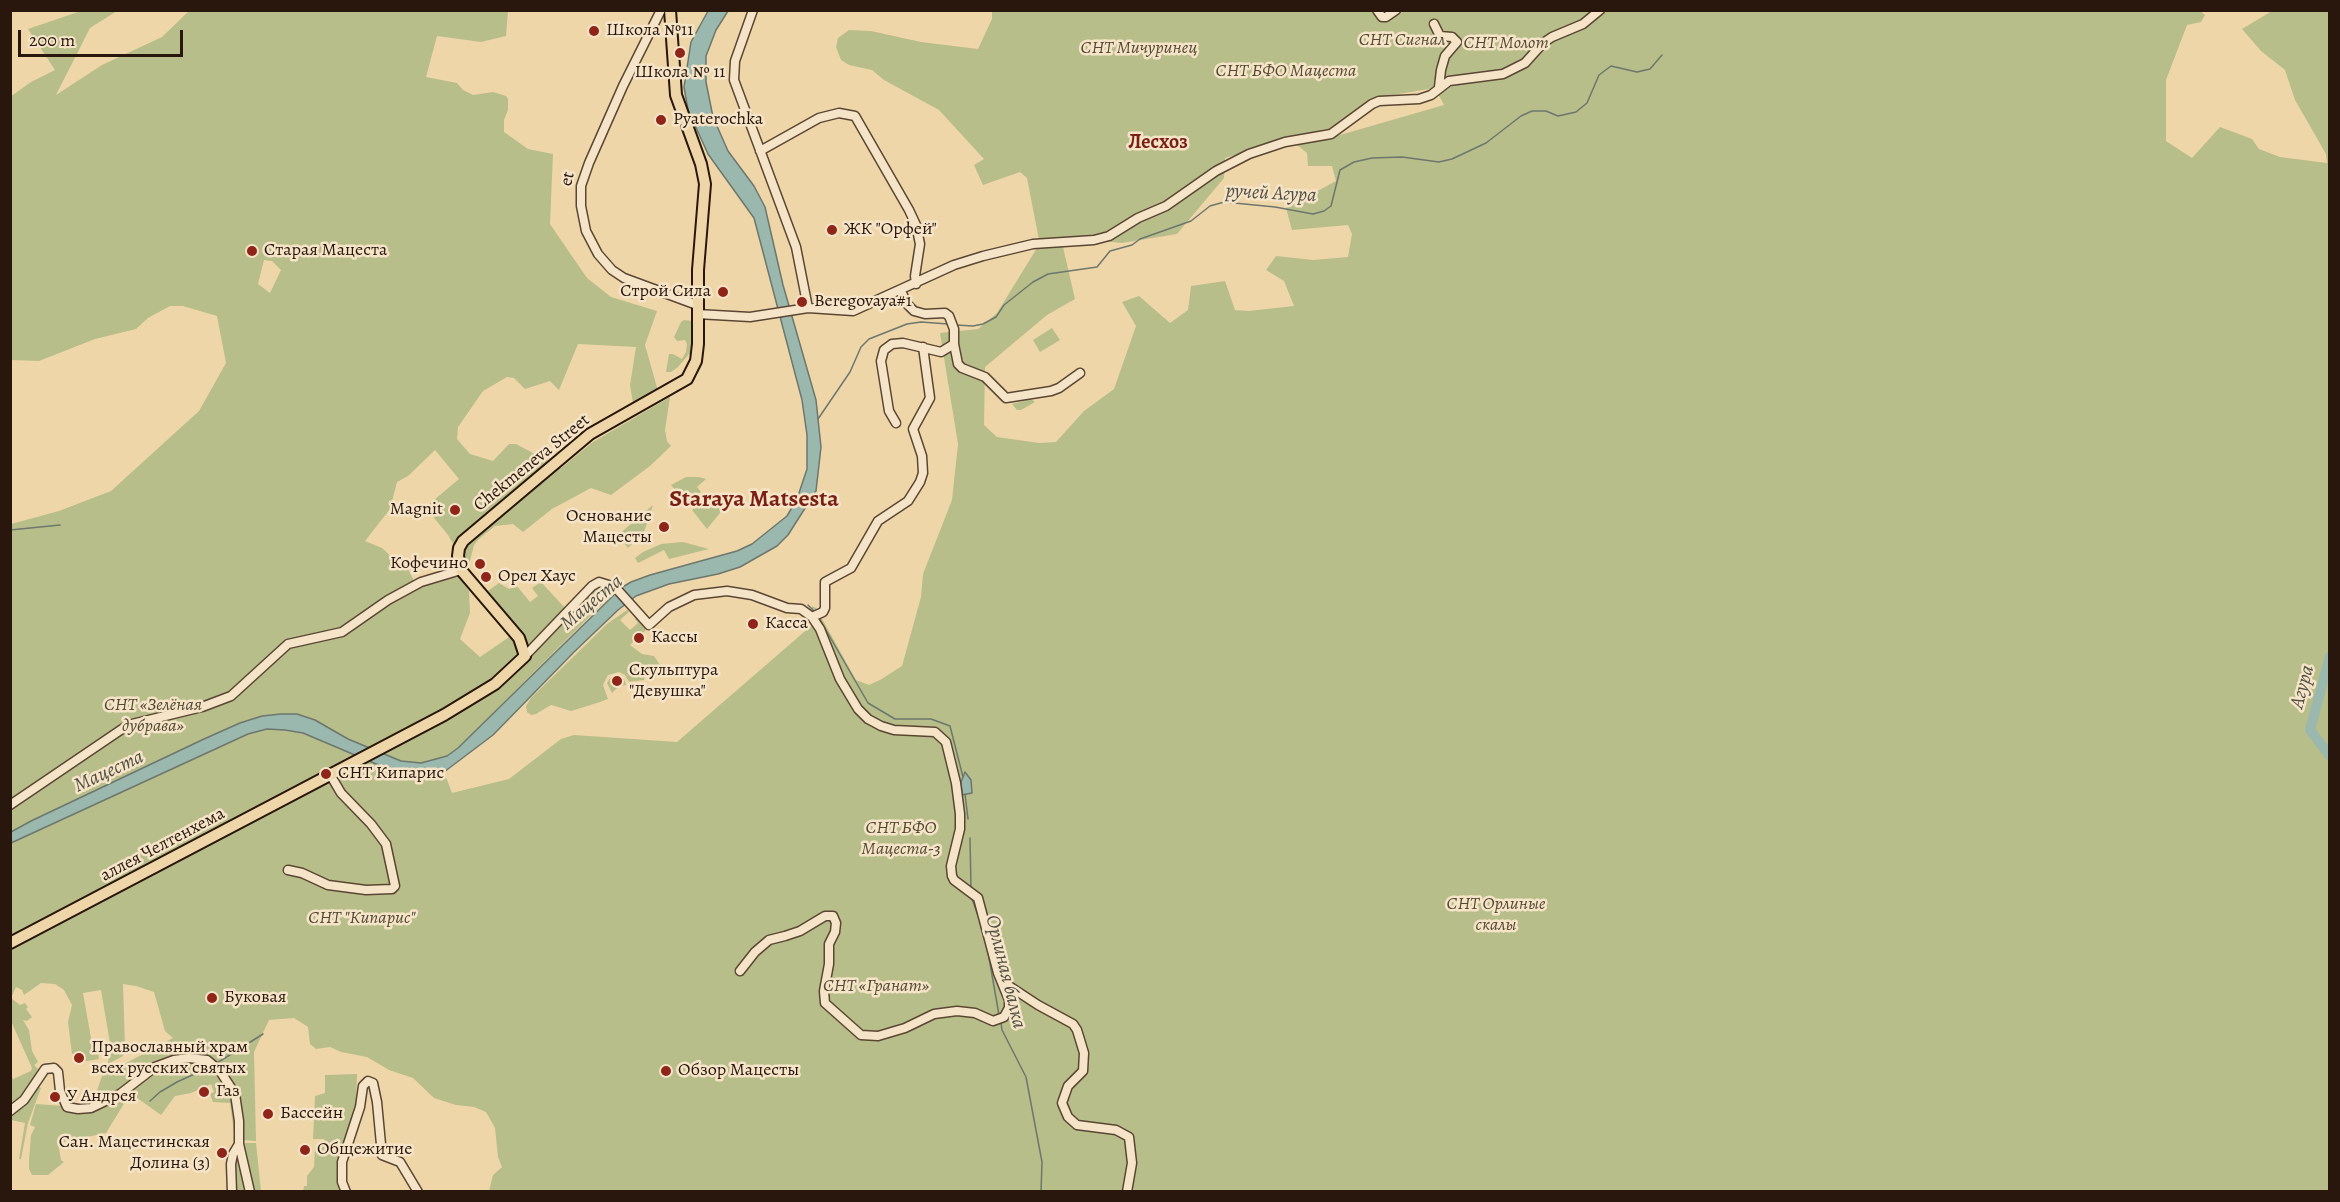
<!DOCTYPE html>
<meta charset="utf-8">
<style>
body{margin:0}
#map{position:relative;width:2340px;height:1202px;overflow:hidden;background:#efd6a9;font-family:Alegreya,serif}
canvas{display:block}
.frame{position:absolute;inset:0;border:12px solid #29160c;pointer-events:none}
.scale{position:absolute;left:18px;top:30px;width:165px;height:27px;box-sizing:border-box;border:3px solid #29160c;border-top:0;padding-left:8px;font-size:18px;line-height:21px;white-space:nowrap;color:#29160c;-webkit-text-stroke:4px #f5e4c7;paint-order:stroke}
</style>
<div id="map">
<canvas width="2340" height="1202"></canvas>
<div class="frame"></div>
<div class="scale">200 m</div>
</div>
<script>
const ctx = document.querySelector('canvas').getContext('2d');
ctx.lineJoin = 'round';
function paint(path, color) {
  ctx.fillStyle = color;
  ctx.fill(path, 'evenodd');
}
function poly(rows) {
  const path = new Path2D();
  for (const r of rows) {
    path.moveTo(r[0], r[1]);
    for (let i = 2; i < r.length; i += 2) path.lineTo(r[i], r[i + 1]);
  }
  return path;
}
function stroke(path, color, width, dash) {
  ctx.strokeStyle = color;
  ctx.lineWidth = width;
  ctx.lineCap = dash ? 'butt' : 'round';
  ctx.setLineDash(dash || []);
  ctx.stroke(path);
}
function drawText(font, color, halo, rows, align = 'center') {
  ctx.font = font + ' Alegreya,serif';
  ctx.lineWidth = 5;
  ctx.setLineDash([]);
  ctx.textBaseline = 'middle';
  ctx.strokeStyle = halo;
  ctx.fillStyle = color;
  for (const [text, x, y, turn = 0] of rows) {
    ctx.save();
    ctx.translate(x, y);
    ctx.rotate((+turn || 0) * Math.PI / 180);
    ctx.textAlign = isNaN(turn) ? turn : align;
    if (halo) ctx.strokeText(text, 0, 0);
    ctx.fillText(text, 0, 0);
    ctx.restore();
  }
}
paint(poly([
 [992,10,2200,11,2205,15,2201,22,2187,25,2166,80,2166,141,2192,158,2220,127,2252,139,2259,149,2280,157,2327,163,2326,154,2295,100,2285,70,2261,51,2242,29,2272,11,2329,11,2329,1191,489,1191,493,1175,502,1167,498,1157,495,1128,486,1112,474,1107,456,1105,434,1098,413,1078,389,1070,367,1057,341,1052,330,1047,316,1049,310,1044,308,1027,294,1018,269,1020,254,1052,256,1141,242,1140,239,1133,234,1133,230,1103,213,1102,210,1094,214,1092,211,1084,191,1093,175,1096,161,1115,133,1095,125,1102,106,1133,58,1143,61,1160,64,1162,48,1175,32,1175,29,1169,29,1160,31,1135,35,1127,30,1125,36,1104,91,1108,102,1076,173,1038,165,1031,154,992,136,986,123,984,125,1047,123,1056,108,1064,110,1043,101,990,83,993,92,1044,97,1044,99,1059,81,1062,81,1055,72,1054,68,1022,72,1005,64,990,55,984,41,983,24,995,22,990,16,987,11,998,11,843,249,734,267,729,285,730,303,733,402,775,415,777,444,772,452,793,509,779,561,739,574,735,677,742,811,626,812,606,816,608,856,680,869,685,880,680,902,666,921,597,923,574,952,500,958,444,940,333,978,329,997,313,1037,248,1063,247,1075,299,1047,315,985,367,984,425,997,437,1039,443,1056,442,1084,411,1114,389,1136,326,1122,302,1139,296,1170,323,1188,310,1191,286,1225,281,1235,310,1248,311,1294,306,1284,281,1266,270,1276,256,1313,260,1348,257,1352,234,1348,225,1292,230,1286,208,1336,181,1332,166,1308,166,1307,153,1296,144,1333,137,1444,105,1435,88,1374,98,1328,130,1325,129,1225,158,1224,178,1177,234,1122,243,1102,241,1039,240,1027,178,1020,172,983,185,974,165,984,159,939,110,884,80,872,70,849,65,841,60,836,47,838,38,849,30,871,31,921,42,978,49,992,19],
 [81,11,117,11,90,28,56,95,102,65,162,37,189,11,508,11,506,36,481,42,437,36,426,77,457,83,463,90,473,95,493,92,506,96,508,99,508,110,504,120,504,132,528,149,553,154,550,224,587,278,611,297,657,311,645,345,658,391,633,403,630,385,636,347,578,344,559,390,550,381,525,389,514,378,507,377,483,391,458,427,457,439,470,454,493,461,509,444,516,444,561,468,593,442,670,397,665,430,667,441,671,446,650,466,611,495,591,488,552,509,523,532,513,524,495,526,479,539,474,545,469,565,465,565,448,535,430,513,422,510,459,479,435,450,408,476,397,482,390,509,365,541,382,548,398,563,407,567,414,581,421,581,446,570,459,577,469,591,470,613,460,639,480,657,512,635,522,658,593,587,601,584,611,586,612,594,458,748,447,756,420,763,401,761,348,739,315,720,297,714,262,716,240,723,204,739,11,832,11,524,59,511,111,491,199,411,226,363,217,316,183,306,170,306,148,318,136,329,95,339,39,361,11,360,10,97,31,82,55,70,28,29],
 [264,260,272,261,281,270,270,293,258,284],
 [684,320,692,321,692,355,689,354,678,367,671,372,666,372,669,354,673,354,682,359,686,352,687,344,685,340,677,341,674,337,681,322],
 [1052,328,1060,340,1040,352,1033,340],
 [1031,399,1035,402,1021,410,1017,410,1012,404],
 [686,477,699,477,706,479,697,487,701,492,686,503,671,485],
 [719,497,720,513,707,529,692,510,706,498,710,504],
 [653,505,644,532,628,548,618,535],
 [683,542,709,549,669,559,664,550,638,563,635,558,643,552,661,544],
 [541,582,565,608,529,645,485,593,499,583,509,589,517,586,530,602,538,596,532,588],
 [627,610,629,612,620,620,630,630,638,623,635,619,636,618,646,630,630,645,642,654,654,656,660,665,645,677,644,680,629,682,625,675,619,672,608,675,603,685,608,699,600,702,571,711,551,705,536,714,531,715,527,712,526,706,531,698,607,624],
 [616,675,624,679,626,685,619,686,617,678,613,678,611,682,617,688,612,693,607,683,611,677],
 [11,998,20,1005,25,1003,28,1007,26,1009,32,1017,27,1021,23,1020,29,1030,32,1051,38,1062,34,1065,38,1069,35,1080,22,1098,11,1107,10,1074,13,1079,31,1071,32,1068,11,1021],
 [357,1074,356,1105,338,1158,337,1180,341,1191,303,1192,304,1186,307,1186,307,1176,314,1167,315,1147,325,1146,324,1139,313,1139,315,1096,325,1093,325,1075],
 [37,1086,41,1088,28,1123,21,1159,19,1159,25,1123,11,1120,10,1113],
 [241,1143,256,1143,261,1191,234,1191,231,1174]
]), '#b7be8a');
const water = poly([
 [708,11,728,11,716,30,706,56,706,82,713,117,728,151,754,186,765,207,783,285,816,400,821,447,816,491,788,535,777,546,740,567,718,574,669,584,636,596,618,610,574,652,493,735,444,772,415,777,402,775,303,733,285,730,267,729,248,734,11,843,11,832,31,821,204,739,240,723,262,716,281,714,297,714,315,720,348,739,401,761,421,763,447,756,458,748,621,588,631,582,650,575,737,551,752,544,787,516,797,499,807,469,807,435,802,400,754,218,708,154,688,110,684,87,691,42,708,11],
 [965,772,971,780,972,793,962,795,961,782,965,772]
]);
paint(water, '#9ab8ad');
stroke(water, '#6d776d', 1.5);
stroke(poly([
 [956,325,973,326,983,324,996,317,1004,305,1033,282,1048,274,1097,267,1110,251,1132,245,1140,239,1191,221,1210,206,1224,202,1275,207,1313,214,1324,211,1331,206,1340,170,1354,162,1372,158,1402,157,1439,162,1452,159,1486,143,1521,116,1532,111,1546,111,1558,116,1576,112,1587,103,1599,75,1611,66,1637,72,1650,69,1662,55],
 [818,419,850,372,861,347,869,339,907,324,921,322,948,324],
 [10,530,60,525],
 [808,605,815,612],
 [819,618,868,703,895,719,931,719,950,726,963,777],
 [965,794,968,819],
 [970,838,971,888],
 [972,899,979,918],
 [988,952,999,1015],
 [1001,1023,1002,1030,1026,1077,1042,1162,1041,1192],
 [217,1063,263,1034],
 [150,1101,160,1092,177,1082,210,1067]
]), '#6d776d', 1.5);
stroke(poly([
 [2330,656,2310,730,2330,756]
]), '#9ab8ad', 10);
const minor = poly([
 [661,10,623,86,589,163,581,186,581,206,586,231,598,254,612,270,624,278,697,305],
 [753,10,735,61,734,80,796,247,808,308],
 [1377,10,1382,17,1386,17,1396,10],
 [1434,24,1440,36,1452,37,1457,42,1445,56,1441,70,1439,87],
 [760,151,819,118,839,113,855,116,909,210,916,225,920,244,915,276,916,284],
 [901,291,907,304,914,311,925,314,945,313,949,316,954,329,954,344,958,364,962,368,985,377,1006,398,1051,391,1059,388,1080,373],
 [697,314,750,317,808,308,853,311,954,265,983,256,1033,244,1094,240,1109,236,1138,218,1166,206,1216,171,1249,154,1285,142,1331,134,1372,104,1379,101,1419,99,1431,95,1449,81,1503,74,1525,63,1543,43,1552,37,1583,24,1600,10],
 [896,423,889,411,881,361,884,350,892,344,903,343,941,352,954,344],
 [812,617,823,612,825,608,825,582,851,568,878,521,908,501,920,482,923,473,922,456,913,429,930,398,923,347],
 [525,656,592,586,599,582,615,587,649,625,669,607,694,595,727,591,752,595,787,608,801,609,812,617,820,629,840,679,858,709,868,719,881,726,894,730,935,732,946,742,956,783,960,814,960,829,951,866,952,876,954,880,978,898,998,973,1009,1000,1009,1008,1004,1017,993,1021,975,1013,957,1011,934,1014,905,1028,878,1036,861,1035,825,1003,824,991,829,964,829,944,835,932,836,923,833,916,825,916,800,931,785,936,769,940,755,952,740,971],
 [10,805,128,725,202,707,231,696,288,644,342,632,388,600,421,582,461,570],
 [288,870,302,873,328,885,366,890,392,889,395,886,386,844,371,824,341,793,331,776],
 [1003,982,1038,1005,1073,1024,1077,1030,1084,1053,1083,1071,1068,1086,1062,1103,1068,1117,1077,1125,1116,1130,1129,1137,1132,1163,1127,1192],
 [10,1111,24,1100,45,1069,54,1068,58,1072,60,1091,67,1107,78,1109,91,1108,120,1094,155,1067,174,1060,189,1058,207,1060,220,1071,235,1094,239,1121,239,1144,250,1192],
 [232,1192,231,1164,233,1154,239,1144],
 [346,1192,342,1182,342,1162,360,1107,363,1086,368,1081,373,1083,377,1102,382,1155,400,1162,418,1192]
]);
const major = poly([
 [10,943,444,715,495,684,525,656,519,638,461,570,458,556,459,548,463,541,590,434,687,379,696,361,698,344,698,270,705,184,701,164,676,95,670,10]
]);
stroke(minor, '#5a4633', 11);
stroke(major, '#29160c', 14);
stroke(minor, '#f5e4c7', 8);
stroke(major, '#efd6a9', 10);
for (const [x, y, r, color] of [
 [594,31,6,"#8f2418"],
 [680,53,6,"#8f2418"],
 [661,120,6,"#8f2418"],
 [832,230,6,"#8f2418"],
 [252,251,6,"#8f2418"],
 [723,292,6,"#8f2418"],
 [802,302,6,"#8f2418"],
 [455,510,6,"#8f2418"],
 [664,527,6,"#8f2418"],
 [480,564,6,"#8f2418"],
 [486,577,6,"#8f2418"],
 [753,624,6,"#8f2418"],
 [639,638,6,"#8f2418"],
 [617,681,6,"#8f2418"],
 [326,774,6,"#8f2418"],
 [212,998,6,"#8f2418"],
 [79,1058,6,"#8f2418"],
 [666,1071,6,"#8f2418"],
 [204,1092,6,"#8f2418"],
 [55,1097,6,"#8f2418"],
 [268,1114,6,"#8f2418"],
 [305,1150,6,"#8f2418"],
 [222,1153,6,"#8f2418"]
]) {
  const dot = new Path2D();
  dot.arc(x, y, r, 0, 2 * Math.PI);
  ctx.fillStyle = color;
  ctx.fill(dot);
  stroke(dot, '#f5e4c7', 2);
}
drawText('18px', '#29160c', '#f5e4c7', [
 ["Школа №11",606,31],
 ["Школа № 11",680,73,"center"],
 ["Pyaterochka",673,120],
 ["ЖК \"Орфей\"",844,230],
 ["Старая Мацеста",264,251],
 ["Строй Сила",711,292,"right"],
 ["Beregovaya#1",814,302],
 ["Magnit",443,510,"right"],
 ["Основание",652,517,"right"],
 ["Мацесты",652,538,"right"],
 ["Кофечино",468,564,"right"],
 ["Орел Хаус",498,577],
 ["Касса",765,624],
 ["Кассы",651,638],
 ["Скульптура",629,671],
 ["\"Девушка\"",629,692],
 ["СНТ Кипарис",338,774],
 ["Буковая",224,998],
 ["Православный храм",91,1048],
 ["всех русских святых",91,1069],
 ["Обзор Мацесты",678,1071],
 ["Газ",216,1092],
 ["У Андрея",67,1097],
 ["Бассейн",280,1114],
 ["Сан. Мацестинская",210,1143,"right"],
 ["Долина (3)",210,1164,"right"],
 ["Общежитие",317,1150]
], 'left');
drawText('italic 18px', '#544832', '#f5e4c7', [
 ["СНТ Сигнал",1402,41],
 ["СНТ Молот",1506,44],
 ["СНТ Мичуринец",1139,49],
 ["СНТ БФО Мацеста",1286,72],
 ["СНТ «Зелёная",153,706],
 ["дубрава»",153,727],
 ["СНТ БФО",901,829],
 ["Мацеста-3",901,850],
 ["СНТ Орлиные",1496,905],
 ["скалы",1496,926],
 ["СНТ \"Кипарис\"",362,919],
 ["СНТ «Гранат»",876,987]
]);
drawText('18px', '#29160c', '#f5e4c7', [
 ["et",568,179,-77],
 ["Chekmeneva Street",532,463,-39],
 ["аллея Челтенхема",163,845,-28]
]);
drawText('bold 20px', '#7a1f14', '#f5e4c7', [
 ["Лесхоз",1158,143]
]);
drawText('italic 20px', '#514f44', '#f5e4c7', [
 ["ручей Агура",1271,194,3],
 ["Мацеста",592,603,-40],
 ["Агура",2303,687,-75],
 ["Мацеста",109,772,-25],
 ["Орлиная балка",1005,972,76]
]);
drawText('bold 24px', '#7a1f14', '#f5e4c7', [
 ["Staraya Matsesta",754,500]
]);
</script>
